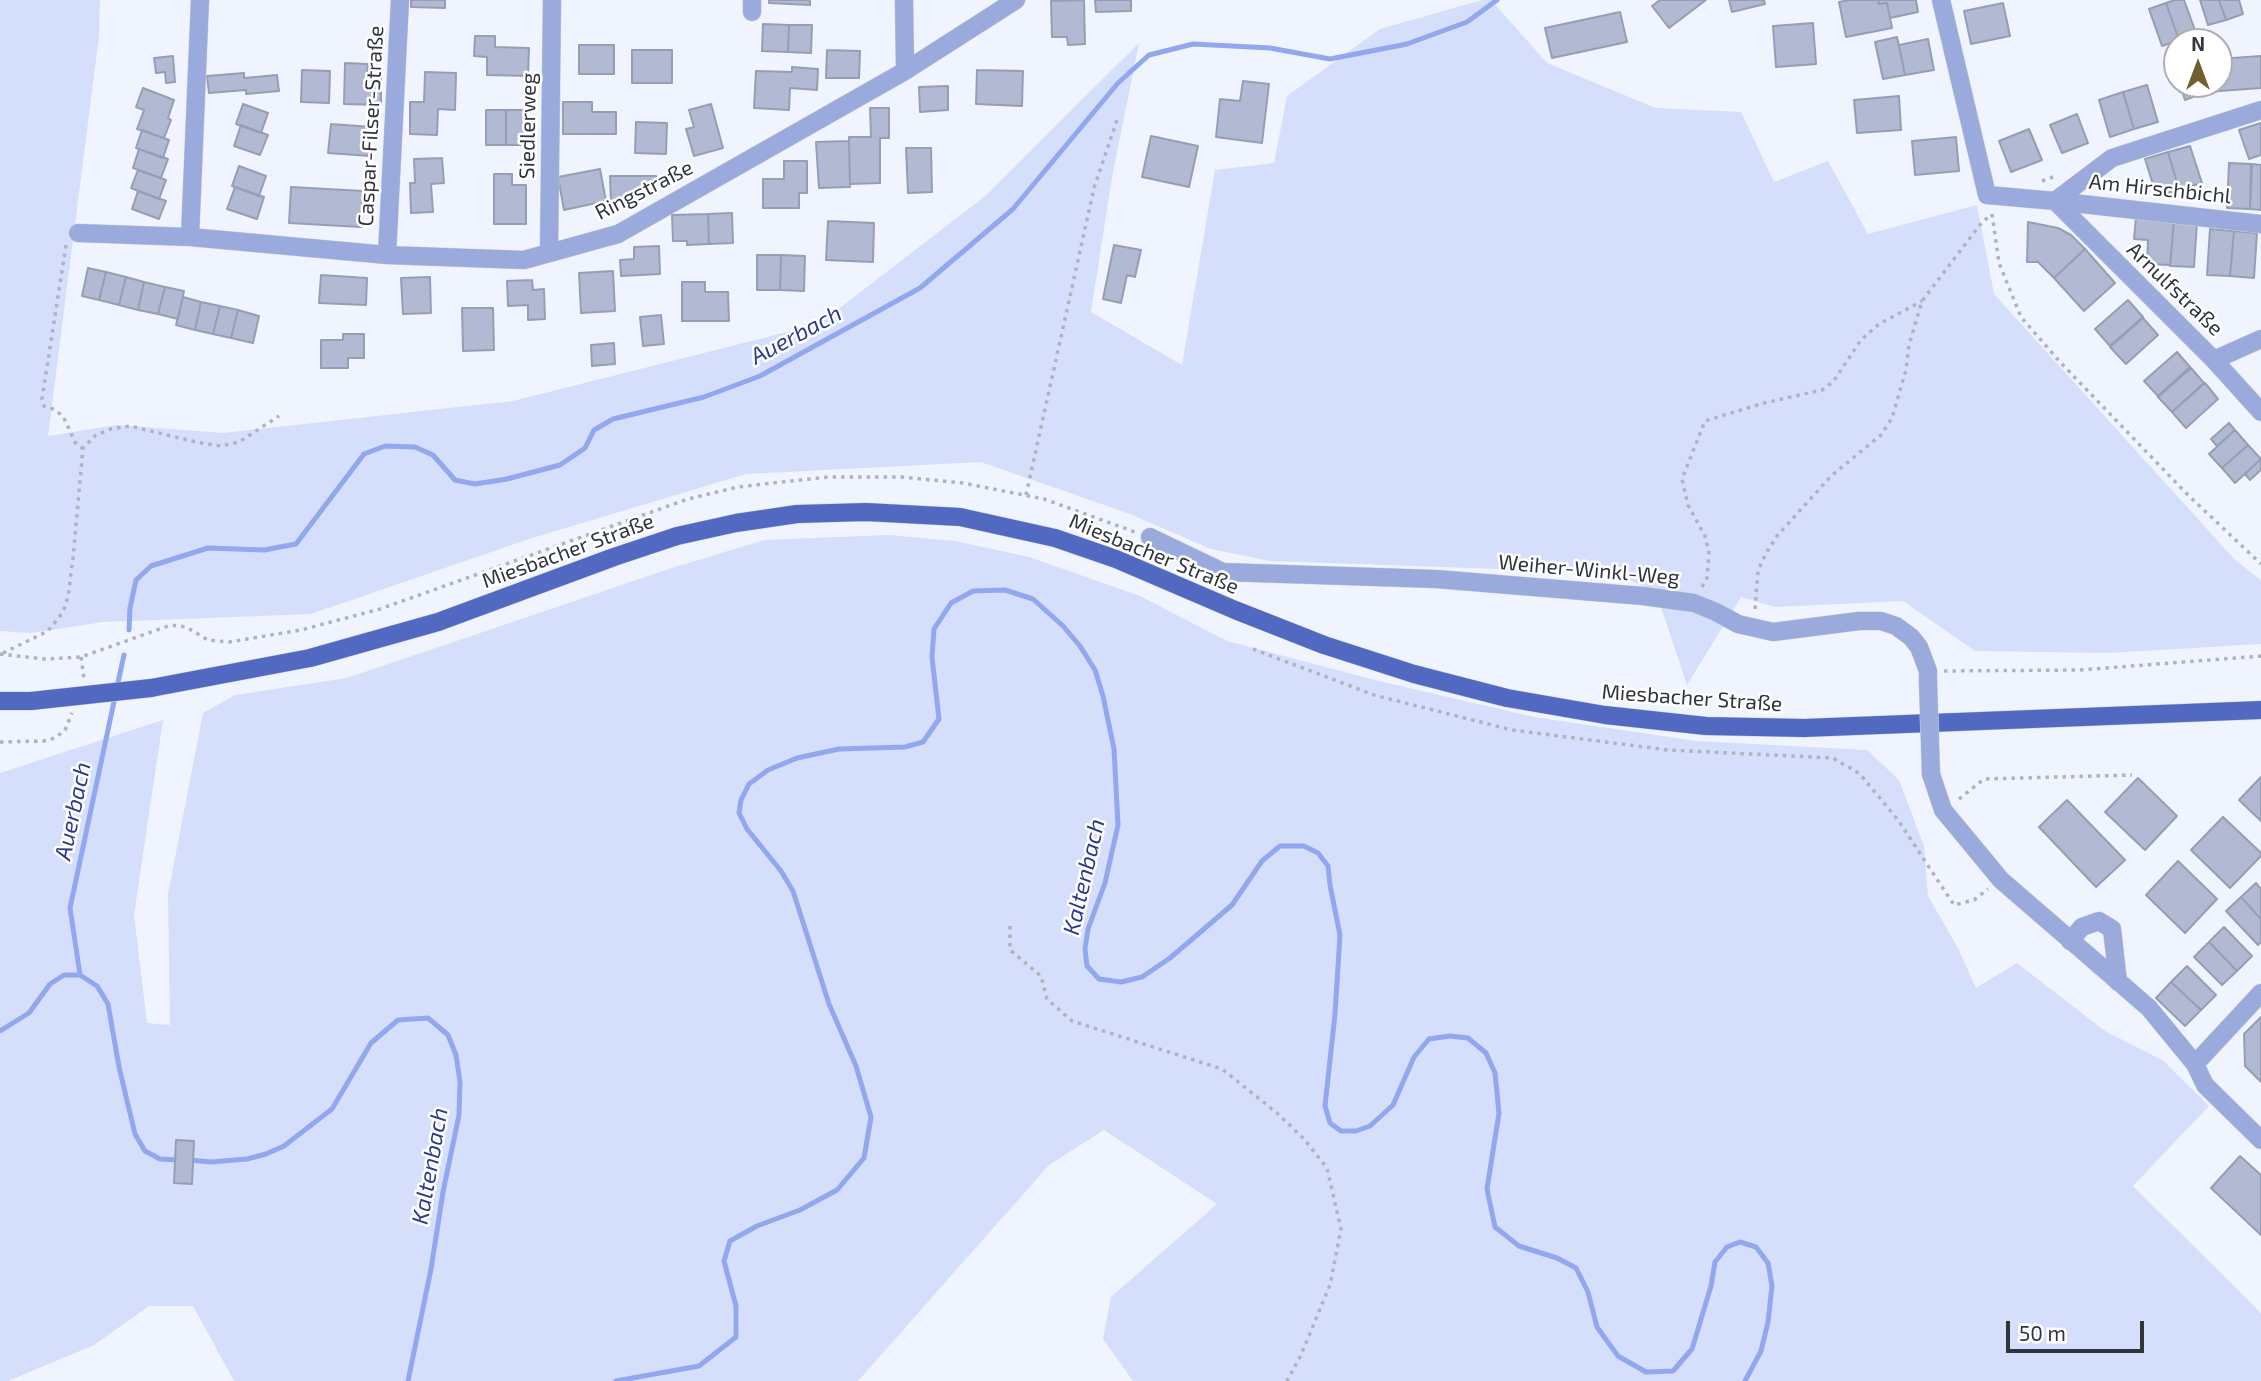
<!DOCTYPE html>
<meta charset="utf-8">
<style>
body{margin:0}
#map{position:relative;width:2261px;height:1381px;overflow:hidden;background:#f0f4fe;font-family:"Exo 2",sans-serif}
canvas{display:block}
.north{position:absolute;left:2163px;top:28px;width:70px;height:70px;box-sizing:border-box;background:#fff;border:2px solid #acaeb1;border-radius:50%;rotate:0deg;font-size:19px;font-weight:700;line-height:28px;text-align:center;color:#30343d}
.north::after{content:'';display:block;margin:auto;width:24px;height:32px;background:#715f2d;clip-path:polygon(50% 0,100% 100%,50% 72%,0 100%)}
.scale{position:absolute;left:2006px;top:1321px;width:138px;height:32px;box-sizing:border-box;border:4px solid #30343d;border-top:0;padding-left:9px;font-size:21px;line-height:24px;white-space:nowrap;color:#30343d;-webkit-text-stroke:5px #fff;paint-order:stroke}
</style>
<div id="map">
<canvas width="2261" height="1381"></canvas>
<div class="north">N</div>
<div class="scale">50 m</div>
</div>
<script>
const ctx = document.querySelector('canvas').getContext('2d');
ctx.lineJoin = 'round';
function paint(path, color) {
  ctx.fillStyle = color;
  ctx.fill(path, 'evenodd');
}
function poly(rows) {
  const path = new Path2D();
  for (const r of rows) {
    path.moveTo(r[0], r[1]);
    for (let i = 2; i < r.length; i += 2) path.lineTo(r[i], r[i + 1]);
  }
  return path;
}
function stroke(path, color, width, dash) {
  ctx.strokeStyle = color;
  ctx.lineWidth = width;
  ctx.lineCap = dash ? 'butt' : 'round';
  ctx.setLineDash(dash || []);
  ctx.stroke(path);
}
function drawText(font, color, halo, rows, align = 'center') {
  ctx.font = font + ' "Exo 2",sans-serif';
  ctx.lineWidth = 5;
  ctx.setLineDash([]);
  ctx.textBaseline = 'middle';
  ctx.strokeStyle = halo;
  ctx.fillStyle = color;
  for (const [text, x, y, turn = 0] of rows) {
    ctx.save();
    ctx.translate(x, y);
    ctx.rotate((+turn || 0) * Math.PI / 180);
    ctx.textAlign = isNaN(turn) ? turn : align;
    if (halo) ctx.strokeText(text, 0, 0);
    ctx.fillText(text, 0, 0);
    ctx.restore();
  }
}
paint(poly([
 [0,0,100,0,99,36,48,436,117,425,223,433,513,401,819,324,984,197,1139,43,1112,177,1091,312,1182,365,1215,170,1274,163,1287,96,1380,29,1482,0,1491,0,1547,63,1656,108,1741,112,1774,182,1828,161,1868,234,1977,205,1994,294,2235,560,2261,580,2261,644,2107,653,1975,651,1903,601,1775,607,1741,597,1687,685,1656,592,1614,573,1270,561,1211,549,1130,514,981,462,746,474,529,539,311,614,103,622,31,633,0,631],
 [889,535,955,541,1029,557,1140,596,1227,641,1375,680,1534,717,1697,741,1867,750,1899,780,1924,846,1928,896,1958,948,1976,988,2017,963,2105,1031,2164,1061,2209,1106,2133,1186,2261,1313,2261,1381,1133,1381,1103,1339,1111,1297,1217,1204,1104,1130,1049,1165,858,1381,234,1381,193,1306,149,1306,94,1345,8,1381,0,1381,0,773,163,720,134,915,147,1023,170,1025,168,894,203,713,235,695,347,678,669,569,764,540]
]), '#d5dffb');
stroke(poly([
 [129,630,130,608,136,580,151,566,208,548,264,550,296,544,364,454,385,446,415,447,433,455,455,480,475,484,507,479,560,465,585,448,594,430,613,419,704,397,760,376,920,288,1013,209,1118,83,1149,55,1193,44,1270,48,1330,59,1407,44,1467,22,1497,0],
 [117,687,124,655],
 [80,975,70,908,115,697],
 [0,1031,29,1013,50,984,64,975,80,975,97,986,108,1004,119,1067,135,1134,145,1151,160,1159,179,1160],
 [189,1160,211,1162,247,1159,266,1154,284,1146,332,1109,371,1043,398,1020,428,1018,448,1035,456,1055,460,1082,459,1115,443,1192,431,1269,408,1381],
 [616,1381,699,1366,736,1337,736,1306,724,1261,730,1241,757,1226,800,1210,837,1190,864,1158,871,1117,856,1066,829,1004,793,891,781,871,747,829,739,813,741,800,749,784,768,770,797,758,839,749,905,747,923,742,939,719,932,657,934,629,951,603,973,591,1005,590,1033,599,1063,626,1080,646,1095,670,1103,696,1114,749,1118,825,1105,883,1088,929,1085,949,1087,966,1099,979,1121,982,1142,977,1170,958,1232,905,1262,861,1280,846,1304,846,1318,853,1328,866,1330,885,1340,935,1335,1014,1325,1106,1330,1123,1341,1131,1356,1131,1370,1126,1393,1105,1414,1057,1429,1039,1450,1036,1468,1038,1486,1053,1495,1073,1499,1113,1487,1189,1495,1227,1519,1246,1557,1258,1576,1268,1588,1292,1597,1327,1618,1356,1646,1372,1673,1371,1692,1349,1711,1286,1715,1262,1727,1247,1740,1242,1756,1247,1768,1263,1772,1286,1768,1322,1761,1351,1745,1381]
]), '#92a7ee', 5);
const building = poly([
 [411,0,445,0,445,8,411,7,411,0],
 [769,0,810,0,810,5,769,3,769,0],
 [1084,0,1085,44,1068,45,1067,37,1052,37,1051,1,1084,0],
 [1095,0,1131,0,1131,11,1096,12,1095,0],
 [1660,0,1706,0,1669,28,1652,6,1660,0],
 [1729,0,1764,0,1765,4,1732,12,1729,0],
 [1850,0,1878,0,1879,4,1887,3,1892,28,1846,37,1839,2,1850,0],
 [1878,0,1916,0,1918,12,1890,18,1887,3,1879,4,1878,0],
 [2175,0,2184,0,2196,33,2179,40,2166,3,2175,0],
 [2200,0,2219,0,2226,20,2208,25,2200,0],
 [2219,0,2239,0,2243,14,2226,20,2219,0],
 [2003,3,2010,36,1971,44,1964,11,2003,3],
 [2166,3,2179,40,2162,46,2149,9,2166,3],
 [1620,12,1627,42,1552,58,1545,28,1620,12],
 [1813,23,1816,64,1776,67,1773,26,1813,23],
 [763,24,789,25,788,52,762,51,763,24],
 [789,25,812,25,811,53,788,52,789,25],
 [475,36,495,36,495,47,529,48,528,76,487,75,487,57,474,56,475,36],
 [1897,37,1905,75,1883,79,1875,42,1897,37],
 [1928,39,1934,70,1905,75,1899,45,1928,39],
 [579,45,614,45,614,74,579,74,579,45],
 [632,50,672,50,672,83,632,83,632,50],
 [827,50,860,51,859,78,826,78,827,50],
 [173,56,175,82,166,83,165,72,156,73,154,58,173,56],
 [2261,56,2261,88,2206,92,2206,84,2219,84,2219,59,2261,56],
 [345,63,368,64,367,75,381,75,381,105,344,104,345,63],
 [792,67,818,69,817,90,790,88,789,110,754,108,756,71,792,72,792,67],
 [302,70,330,71,329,103,301,102,302,70],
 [977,70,1023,71,1022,106,976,104,977,70],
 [425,72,456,73,455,110,438,109,437,135,410,134,410,102,424,102,425,72],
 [244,73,244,78,277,75,279,91,246,94,246,90,209,93,207,76,244,73],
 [1243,81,1269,84,1262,143,1216,137,1220,99,1240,101,1243,81],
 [2180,84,2206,84,2206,92,2185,100,2180,84],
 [2147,85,2158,122,2134,129,2123,92,2147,85],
 [948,86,948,110,920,112,919,87,948,86],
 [143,88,174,100,168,118,171,120,164,138,137,129,144,110,136,107,143,88],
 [2123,92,2134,129,2110,137,2099,100,2123,92],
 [1899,96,1901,130,1857,133,1854,100,1899,96],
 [563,102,592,102,592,112,616,112,616,134,563,134,563,102],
 [243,104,268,113,261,133,236,124,243,104],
 [711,104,723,148,694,156,686,129,694,127,689,110,711,104],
 [870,108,889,108,889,138,880,138,880,183,850,184,849,137,871,137,870,108],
 [486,110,506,110,506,145,486,145,486,110],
 [506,110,527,110,527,145,506,145,506,110],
 [2077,114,2088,143,2062,153,2050,125,2077,114],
 [636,122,667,123,666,154,635,153,636,122],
 [2261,123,2261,155,2249,159,2239,130,2261,123],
 [331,124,372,127,370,156,328,153,331,124],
 [241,125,268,135,260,155,234,146,241,125],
 [2029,129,2042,160,2011,172,1999,141,2029,129],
 [142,130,169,140,163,158,136,148,142,130],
 [1151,136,1198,146,1189,187,1142,177,1151,136],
 [1956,137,1959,171,1915,175,1912,141,1956,137],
 [849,141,850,187,819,188,816,142,849,141],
 [2190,146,2202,183,2179,190,2168,152,2190,146],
 [906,148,931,148,932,192,908,193,906,148],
 [139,149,168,159,161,178,133,168,139,149],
 [2168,152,2179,190,2157,197,2145,159,2168,152],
 [442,158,444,183,431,184,433,212,411,213,410,183,415,183,414,159,442,158],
 [784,161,807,161,807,193,799,193,799,208,763,208,763,179,784,179,784,161],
 [2229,163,2251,164,2250,209,2227,208,2229,163],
 [2252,164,2261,165,2261,210,2250,209,2252,164],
 [239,166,266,176,259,196,232,186,239,166],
 [600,169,606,201,564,210,558,177,600,169],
 [138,170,166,180,159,199,131,188,138,170],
 [494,174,512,174,512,185,526,185,526,224,494,224,494,174],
 [610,176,656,176,656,190,643,190,643,195,628,195,628,202,611,202,610,176],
 [235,187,264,197,257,219,227,209,235,187],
 [291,187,363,191,361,227,289,223,291,187],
 [138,191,166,201,159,219,132,209,138,191],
 [732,213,733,243,709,244,708,214,732,213],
 [708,214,709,244,687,245,687,241,673,241,672,215,708,214],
 [2136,217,2174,220,2170,265,2147,264,2148,240,2134,239,2136,217],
 [2174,220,2197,222,2194,267,2170,266,2174,220],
 [828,221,874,223,873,262,826,260,828,221],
 [2028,222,2058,228,2071,235,2085,249,2054,278,2038,262,2027,262,2028,222],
 [2210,229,2234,231,2230,276,2207,275,2210,229],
 [2234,231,2257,233,2254,278,2230,276,2234,231],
 [1114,245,1141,250,1135,277,1127,275,1121,303,1103,299,1114,245],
 [659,246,660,274,621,276,620,260,634,259,634,247,659,246],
 [2085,249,2115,283,2084,311,2054,278,2085,249],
 [757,255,781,255,780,290,757,290,757,255],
 [781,255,805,256,804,291,780,290,781,255],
 [88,268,106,272,99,300,82,296,88,268],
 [613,271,615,311,581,313,579,273,613,271],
 [106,272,126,277,119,305,99,300,106,272],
 [321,275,367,278,366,305,319,303,321,275],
 [126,277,144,282,138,310,119,305,126,277],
 [430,277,431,313,403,314,401,278,430,277],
 [532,280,533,290,544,289,545,319,528,320,528,305,508,306,507,281,532,280],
 [144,282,165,287,158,314,138,310,144,282],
 [682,282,705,282,705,292,728,292,729,321,682,321,682,282],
 [165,287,184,291,178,319,158,314,165,287],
 [183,297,201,302,195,330,176,325,183,297],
 [2128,300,2143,317,2110,346,2095,329,2128,300],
 [201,302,220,306,213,334,195,330,201,302],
 [220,306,238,310,231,338,213,334,220,306],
 [462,308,493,308,494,350,463,351,462,308],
 [238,310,259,316,253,343,231,338,238,310],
 [661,315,664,344,643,346,640,317,661,315],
 [2143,318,2158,335,2126,364,2110,347,2143,318],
 [343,334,364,334,364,358,348,358,348,368,321,368,321,340,343,340,343,334],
 [614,343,615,364,592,366,591,345,614,343],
 [2177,352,2190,367,2158,396,2144,381,2177,352],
 [2191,368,2204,383,2172,412,2158,397,2191,368],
 [2205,383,2218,399,2186,428,2172,412,2205,383],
 [2229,423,2235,430,2217,446,2211,439,2229,423],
 [2235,430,2248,445,2222,468,2209,454,2235,430],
 [2248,445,2261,459,2235,483,2222,468,2248,445],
 [2261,459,2261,470,2250,480,2245,474,2261,459],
 [2261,777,2261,821,2239,800,2261,777],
 [2138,778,2177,816,2145,850,2105,812,2138,778],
 [2067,800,2125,860,2096,887,2039,827,2067,800],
 [2223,817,2261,853,2261,856,2230,888,2191,850,2223,817],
 [2178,861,2217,899,2185,933,2146,895,2178,861],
 [2256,883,2261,889,2261,919,2241,897,2256,883],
 [2241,897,2261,919,2261,942,2258,945,2226,911,2241,897],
 [2224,927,2252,956,2237,971,2209,942,2224,927],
 [2209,942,2237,971,2222,985,2194,957,2209,942],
 [2187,966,2216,995,2201,1010,2171,982,2187,966],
 [2171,982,2201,1010,2185,1026,2156,998,2171,982],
 [2261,1017,2261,1082,2245,1066,2244,1034,2261,1017],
 [176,1140,194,1141,192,1184,174,1183,176,1140],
 [2240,1156,2261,1175,2261,1235,2211,1188,2240,1156]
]);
paint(building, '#b1bad2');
stroke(building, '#969eb5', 2);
const minor = poly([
 [904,0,905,71],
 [1941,0,1987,195,2055,201,2112,158,2261,110],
 [752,12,752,0],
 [2055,201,2214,360,2261,412],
 [2055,201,2261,224],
 [78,233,190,237,387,255,524,260,618,234,905,71,1016,0],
 [190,237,200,0],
 [549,252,552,0],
 [387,255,400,0],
 [2214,360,2261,339],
 [1150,537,1223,572,1436,579,1643,596,1694,603,1716,612,1738,624,1773,632,1859,621,1881,621,1896,626,1911,637,1919,647,1928,671,1928,682],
 [1931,774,1943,810,2001,880,2149,1008,2195,1064],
 [2070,941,2082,927,2099,921,2112,929,2118,982],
 [2261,993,2195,1064,2205,1085,2261,1140]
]);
const major = poly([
 [151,688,310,658,438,622,614,557,677,536,736,523,797,514,866,512,960,517,1055,538,1116,559,1235,610,1324,645,1414,674,1507,698,1605,715,1706,726,1804,728,2261,710],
 [0,701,31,701]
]);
stroke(minor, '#cdd1db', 19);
stroke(major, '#cdd1db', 19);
stroke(poly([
 [2042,181,2058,175],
 [1992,214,1999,263,2021,317,2060,362,2188,495,2261,564],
 [66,245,42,399,44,406,53,409,63,416,76,444,82,448],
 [1026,495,1094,188,1118,117],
 [1702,587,1707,578,1709,553,1705,536,1688,505,1682,479,1705,421,1764,403,1822,390,1833,382,1861,340,1879,324,1922,301],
 [1755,609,1758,571,1765,555,1777,536,1831,476,1881,435,1892,418,1906,370,1909,345,1922,301,1983,221,1992,215],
 [1253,649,1374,695,1512,730,1668,750,1833,758,1860,774,1898,820,1954,905,1974,900,1988,889],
 [3,653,48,631,63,612,68,597,73,558,83,448,96,435,111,429,130,426,196,442,221,446,239,442,279,416],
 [0,654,44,659,81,657,171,625,186,627,208,640,229,642,301,630,380,609,688,499,738,487,781,482,829,477,901,477,963,483,1044,499,1135,532],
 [81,657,84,679],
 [1944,671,2080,670,2261,656],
 [0,742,44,741,55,738,65,730,72,713],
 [1959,799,1984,779,2132,775],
 [1010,926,1010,950,1041,976,1047,999,1072,1021,1222,1069,1277,1113,1304,1139,1327,1168,1341,1229,1330,1285,1301,1355,1287,1381]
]), '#afb3bd', 3.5, [3.5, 5]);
stroke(minor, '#9aaadc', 18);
stroke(major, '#5269c2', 18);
const minorBridge = poly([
 [1928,682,1931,774]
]);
const majorBridge = poly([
 [31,701,151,688]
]);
stroke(minorBridge, '#cdd1db', 19, []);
stroke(majorBridge, '#cdd1db', 19, []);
stroke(minorBridge, '#9aaadc', 18);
stroke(majorBridge, '#5269c2', 18);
drawText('21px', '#30343d', '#fff', [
 ["Caspar-Filser-Straße",371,126,-87],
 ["Siedlerweg",528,126,-89],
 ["Am Hirschbichl",2160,189,6],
 ["Ringstraße",644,190,-27],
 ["Arnulfstraße",2175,289,44],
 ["Miesbacher Straße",568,551,-20],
 ["Miesbacher Straße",1154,554,22],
 ["Weiher-Winkl-Weg",1589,570,5],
 ["Miesbacher Straße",1692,698,4]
]);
drawText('italic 23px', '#2c3c8d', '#fff', [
 ["Auerbach",796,335,-28],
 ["Auerbach",73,811,-78],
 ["Kaltenbach",1084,877,-77],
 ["Kaltenbach",430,1166,-80]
]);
</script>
